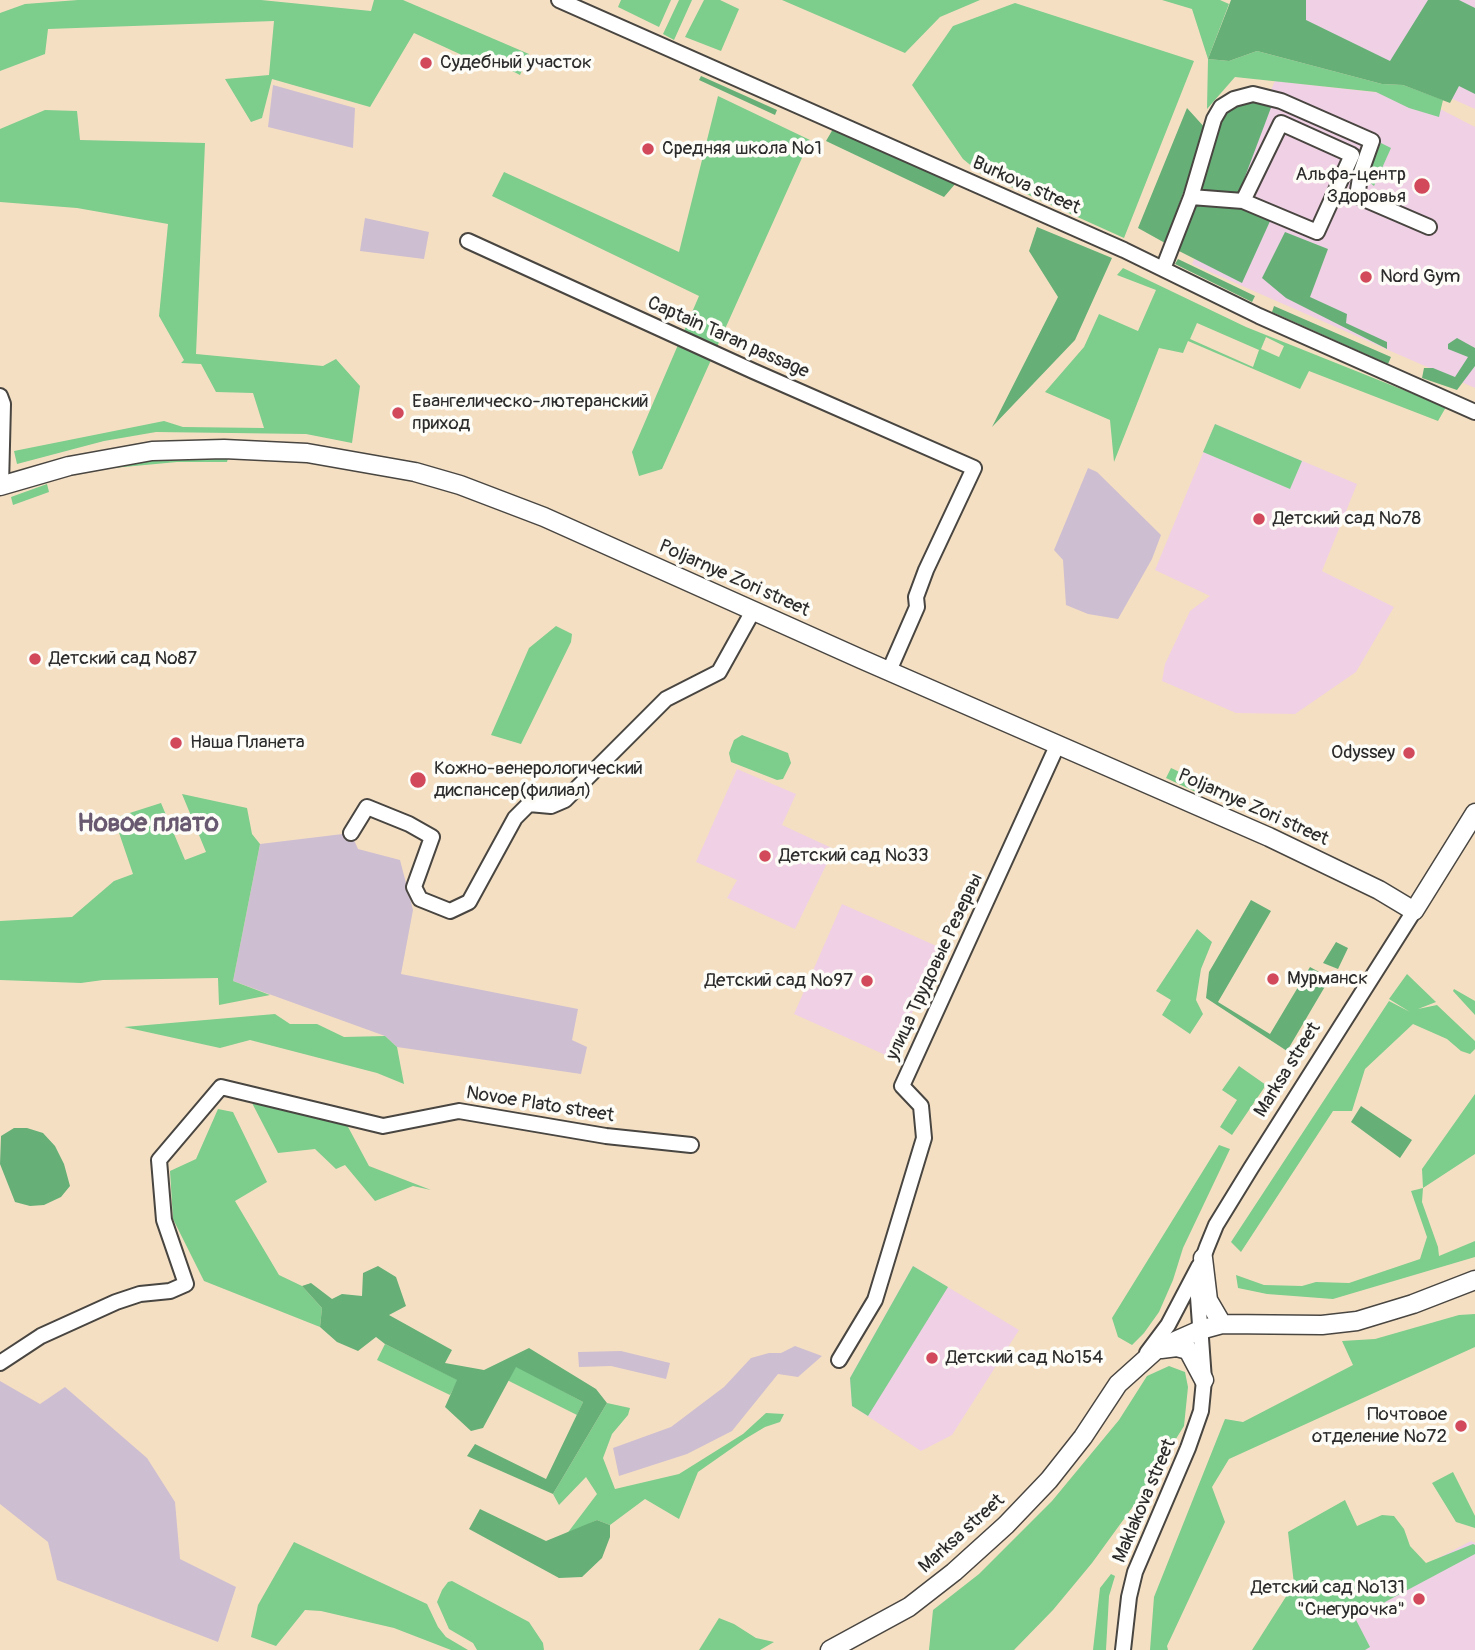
<!DOCTYPE html>
<meta charset="utf-8">
<style>
body{margin:0}
canvas{display:block;background:#f4dfc2}
</style>
<canvas width="1475" height="1650"></canvas>
<script>
const ctx = document.querySelector('canvas').getContext('2d');
ctx.lineJoin = 'round';
function paint(path, color) {
  ctx.fillStyle = color;
  ctx.fill(path, 'evenodd');
}
function poly(rows) {
  const path = new Path2D();
  for (const r of rows) {
    path.moveTo(r[0], r[1]);
    for (let i = 2; i < r.length; i += 2) path.lineTo(r[i], r[i + 1]);
  }
  return path;
}
function stroke(path, color, width, dash) {
  ctx.strokeStyle = color;
  ctx.lineWidth = width;
  ctx.lineCap = dash ? 'butt' : 'round';
  ctx.setLineDash(dash || []);
  ctx.stroke(path);
}
function drawText(font, color, halo, rows, align = 'center') {
  ctx.font = font + ' Pangolin,sans-serif';
  ctx.lineWidth = 7;
  ctx.setLineDash([]);
  ctx.textBaseline = 'middle';
  ctx.strokeStyle = halo;
  ctx.fillStyle = color;
  for (const [text, x, y, turn = 0] of rows) {
    ctx.save();
    ctx.translate(x, y);
    ctx.rotate((+turn || 0) * Math.PI / 180);
    ctx.textAlign = isNaN(turn) ? turn : align;
    if (halo) ctx.strokeText(text, 0, 0);
    ctx.fillText(text, 0, 0);
    ctx.restore();
  }
}
paint(poly([
 [1231,0,1475,0,1475,109],
 [1275,81,1417,97,1475,127,1475,388,1192,264],
 [1215,424,1357,484,1322,571,1394,607,1356,672,1295,714,1236,713,1162,681,1165,664,1190,611,1210,596,1155,570],
 [737,769,796,794,782,825,834,849,795,929,727,898,737,880,696,862],
 [842,904,941,948,892,1058,794,1014],
 [913,1266,1019,1330,952,1435,921,1451,852,1406,850,1378],
 [1471,1541,1475,1543,1475,1650,1309,1650,1425,1565]
]), '#f0d0e4');
paint(poly([
 [273,85,355,108,353,148,268,127],
 [365,218,429,232,424,259,360,251],
 [1088,468,1097,472,1161,535,1152,559,1118,619,1088,614,1066,605,1063,560,1054,550],
 [351,833,358,849,400,860,413,910,401,974,578,1009,572,1040,587,1047,581,1074,397,1047,385,1036,233,981,260,844],
 [795,1346,822,1356,798,1377,778,1374,732,1431,687,1454,619,1476,613,1448,671,1427,724,1387,751,1358,769,1353,781,1353],
 [621,1351,670,1363,666,1379,611,1366,579,1367,578,1352],
 [0,1381,40,1404,65,1387,147,1458,175,1502,180,1559,236,1587,218,1642,57,1580,48,1542,0,1504]
]), '#cebed1');
paint(poly([
 [78,0,261,0,371,11,374,0,403,0,529,54,520,75,487,58,477,62,414,33,370,107,272,79,262,118,251,122,225,79,269,75,274,21,48,29,45,54,0,71,0,13,25,4],
 [621,0,671,0,659,27,618,7],
 [679,0,692,0,674,40,663,34],
 [704,0,720,0,739,9,721,51,685,37],
 [782,0,980,0,940,17,905,53],
 [1162,0,1220,0,1229,4,1208,59,1229,61,1257,51,1382,84,1403,85,1443,100,1439,117,1409,108,1376,92,1235,77,1207,109,1208,59,1192,9],
 [1015,3,1194,61,1124,238,980,173,963,159,912,85,953,26],
 [718,96,810,140,662,469,639,476,632,452,699,296,492,196,504,172,679,252],
 [45,110,77,111,80,140,205,143,196,354,323,366,336,359,360,386,352,443,306,434,156,432,104,441,17,464,14,451,164,421,183,427,264,428,253,393,216,392,201,364,181,363,184,360,159,316,168,224,77,208,0,202,0,129],
 [1381,143,1391,148,1374,186,1368,181,1366,174],
 [1123,268,1246,327,1446,407,1438,421,1309,371,1300,389,1188,341,1183,353,1159,348,1114,462,1110,420,1045,392,1084,347,1099,314,1138,331,1156,290,1117,275],
 [1197,323,1259,350,1253,367,1190,339],
 [1266,337,1284,346,1279,357,1261,349],
 [1215,424,1302,461,1290,489,1203,452],
 [230,451,227,462,177,462,81,471,80,465],
 [47,484,49,492,13,505,11,497],
 [556,626,572,634,571,642,521,744,491,735,529,648],
 [742,735,788,753,791,763,783,779,777,780,731,762,729,753,734,740],
 [1171,768,1210,786,1208,791,1202,795,1166,778],
 [182,794,247,808,252,834,260,844,233,981,270,995,219,1005,218,978,103,980,81,983,0,980,0,921,72,917,114,881,133,874,114,818,161,803,185,860,206,852],
 [1197,929,1212,942,1201,969,1196,1000,1203,1014,1190,1034,1162,1015,1171,1000,1156,991],
 [1407,974,1436,1002,1418,1009,1437,1005,1475,1041,1475,1049,1470,1054,1461,1051,1447,1039,1413,1024,1365,1069,1352,1111,1333,1111,1241,1252,1231,1242,1389,1001,1410,1012,1389,999],
 [1454,989,1475,1001,1475,1015,1453,991],
 [275,1014,290,1024,317,1024,344,1037,385,1036,397,1047,404,1084,377,1073,250,1040,220,1048,124,1027],
 [1239,1066,1266,1085,1232,1135,1220,1127,1237,1100,1222,1090],
 [1475,1094,1475,1154,1423,1188,1422,1202,1438,1247,1439,1256,1475,1241,1475,1257,1333,1299,1267,1294,1238,1288,1236,1275,1264,1285,1302,1286,1316,1282,1349,1283,1420,1259,1427,1237,1411,1191,1423,1188,1422,1169],
 [252,1103,347,1125,369,1166,431,1190,413,1186,375,1201,345,1165,336,1169,315,1149,278,1153],
 [218,1109,233,1112,267,1182,235,1201,279,1275,302,1286,322,1308,320,1327,204,1281,173,1219,170,1171,196,1159],
 [1219,1145,1230,1149,1183,1248,1173,1280,1159,1312,1144,1333,1132,1345,1118,1337,1112,1318],
 [913,1266,948,1287,868,1416,852,1406,850,1378],
 [1475,1314,1475,1347,1229,1459,1212,1487,1225,1522,1167,1646,1168,1650,1150,1650,1154,1597,1225,1419,1243,1422,1353,1365,1342,1341,1375,1339,1459,1315],
 [385,1344,458,1380,450,1395,377,1360],
 [516,1366,583,1402,577,1415,507,1380],
 [1169,1366,1185,1372,1188,1387,1184,1426,1137,1501,1092,1563,1053,1610,1014,1650,929,1650,933,1610,979,1574,1052,1501,1119,1420,1147,1376],
 [607,1403,630,1408,628,1415,612,1434,603,1458,615,1489,679,1474,743,1434,766,1413,784,1414,780,1422,765,1427,745,1439,698,1472,679,1519,645,1499,610,1525,597,1520,566,1535,597,1494,586,1477,559,1505,553,1494],
 [1453,1472,1475,1516,1475,1528,1456,1522,1432,1483],
 [1345,1500,1357,1526,1382,1515,1394,1516,1404,1529,1410,1546,1426,1563,1473,1544,1475,1545,1475,1554,1355,1618,1370,1647,1365,1650,1252,1650,1294,1584,1288,1532],
 [294,1542,427,1604,438,1627,446,1637,468,1650,451,1650,394,1628,321,1611,305,1610,276,1646,251,1637,258,1605],
 [1111,1574,1115,1576,1109,1596,1106,1650,1093,1650,1100,1588],
 [452,1581,529,1622,543,1643,544,1650,477,1650,473,1643,449,1629,437,1602,442,1590,448,1582],
 [719,1618,734,1624,756,1638,774,1642,760,1650,699,1650]
]), '#7dcd8d');
paint(poly([
 [1231,0,1306,0,1306,20,1390,61,1428,0,1459,0,1475,8,1475,94,1459,86,1450,103,1403,85,1382,84,1257,51,1229,61,1208,59],
 [701,76,777,110,775,115,699,80],
 [1246,100,1272,105,1237,198,1199,191,1223,112],
 [1187,108,1206,129,1165,243,1138,228],
 [833,129,956,183,944,197,826,141],
 [1229,203,1271,219,1242,283,1179,251,1197,204],
 [1037,227,1112,258,1075,340,992,427,1058,297,1029,251],
 [1285,232,1328,249,1310,297,1347,314,1346,323,1387,342,1387,349,1286,298,1262,278],
 [1178,259,1255,296,1252,302,1175,264],
 [1274,306,1391,357,1388,364,1272,312],
 [1457,338,1475,348,1475,366,1457,390,1422,378,1424,368,1433,368,1455,377,1468,357,1448,349,1448,344],
 [1251,900,1271,911,1218,1002,1270,1034,1310,967,1330,978,1287,1051,1206,998,1209,972],
 [1336,942,1348,948,1338,969,1323,963],
 [1361,1106,1412,1140,1400,1158,1351,1122],
 [14,1128,27,1128,43,1133,55,1146,64,1164,70,1186,61,1197,44,1205,30,1206,15,1202,0,1164,1,1136],
 [378,1266,396,1277,406,1306,389,1315,452,1350,445,1363,484,1370,529,1348,596,1389,607,1403,553,1494,467,1456,475,1444,546,1479,583,1402,516,1367,483,1428,471,1431,445,1407,457,1380,385,1344,376,1337,358,1351,337,1342,320,1327,322,1308,302,1286,311,1283,332,1299,342,1294,362,1296,363,1273],
 [480,1509,546,1541,597,1520,610,1525,610,1537,602,1558,582,1577,559,1578,469,1529]
]), '#66b078');
const minor = poly([
 [559,0,1124,250,1259,316,1475,412],
 [1191,197,1243,201,1317,232,1352,155,1281,123,1243,201],
 [468,241,753,371,974,468,926,570,916,597,917,607,889,671],
 [1163,269,1191,197,1214,119,1221,107,1234,99,1253,94,1281,101,1372,141,1361,172,1357,196,1429,227],
 [0,396,3,404,1,486],
 [351,833,367,807,409,824,432,837,414,887,420,899,450,911,469,902,515,818,529,804,551,806,565,800,666,699,719,672,753,611],
 [1147,1353,1168,1325,1199,1266],
 [839,1360,875,1300,924,1138,921,1106,902,1086,1057,746],
 [0,1363,41,1336,116,1302,140,1294,170,1291,186,1284,164,1220,159,1160,221,1087,383,1126,459,1111,606,1136,691,1145],
 [1123,1650,1129,1597,1135,1572,1188,1448,1201,1411,1204,1380,1198,1297,1203,1258,1207,1247,1216,1225,1251,1168,1414,911]
]);
const major = poly([
 [0,486,69,466,152,451,224,449,307,453,415,472,460,485,544,517,861,659,1269,837,1379,890,1414,911,1475,813],
 [1203,1258,1208,1300,1222,1324],
 [1161,1349,1177,1347,1188,1350,1204,1380],
 [830,1650,909,1607,954,1572,1006,1525,1049,1480,1083,1437,1118,1384,1157,1349,1200,1330,1222,1324,1322,1325,1357,1321,1413,1304,1475,1280]
]);
stroke(minor, '#494642', 18);
stroke(major, '#494642', 21);
stroke(minor, '#fff', 14);
stroke(major, '#fff', 18);
for (const [x, y, r, color] of [
 [426,63,7,"#d1495b"],
 [648,149,7,"#d1495b"],
 [1422,186,9,"#d1495b"],
 [1366,277,7,"#d1495b"],
 [398,413,7,"#d1495b"],
 [1259,519,7,"#d1495b"],
 [35,659,7,"#d1495b"],
 [176,743,7,"#d1495b"],
 [1409,753,7,"#d1495b"],
 [418,780,9,"#d1495b"],
 [765,856,7,"#d1495b"],
 [1273,979,7,"#d1495b"],
 [867,981,7,"#d1495b"],
 [932,1358,7,"#d1495b"],
 [1461,1426,7,"#d1495b"],
 [1419,1599,7,"#d1495b"]
]) {
  const dot = new Path2D();
  dot.arc(x, y, r, 0, 2 * Math.PI);
  ctx.fillStyle = color;
  ctx.fill(dot);
  stroke(dot, '#fdfcf7', 2.5);
}
drawText('19px', '#2b2b2b', '#fdfcf7', [
 ["Судебный участок",440,63],
 ["Средняя школа №1",662,149],
 ["Альфа-центр",1406,175,"right"],
 ["Здоровья",1406,197,"right"],
 ["Nord Gym",1380,277],
 ["Евангелическо-лютеранский",412,402],
 ["приход",412,424],
 ["Детский сад №78",1273,519],
 ["Детский сад №87",49,659],
 ["Наша Планета",190,743],
 ["Odyssey",1395,753,"right"],
 ["Кожно-венерологический",434,769],
 ["диспансер(филиал)",434,791],
 ["Детский сад №33",779,856],
 ["Мурманск",1287,979],
 ["Детский сад №97",853,981,"right"],
 ["Детский сад №154",946,1358],
 ["Почтовое",1447,1415,"right"],
 ["отделение №72",1447,1437,"right"],
 ["Детский сад №131",1405,1588,"right"],
 ["\"Снегурочка\"",1405,1610,"right"]
], 'left');
drawText('19px', '#2b2b2b', '#fdfcf7', [
 ["Burkova street",1026,186,24],
 ["Captain Taran passage",728,338,24],
 ["Poljarnye Zori street",734,579,24],
 ["Poljarnye Zori street",1253,808,24],
 ["улица Трудовые Резервы",935,967,-65],
 ["Marksa street",1288,1070,-58],
 ["Novoe Plato street",540,1105,9],
 ["Maklakova street",1145,1501,-67],
 ["Marksa street",962,1534,-42]
]);
drawText('bold 26px', '#685970', '#fdfcf7', [
 ["Новое плато",148,824]
]);
</script>
